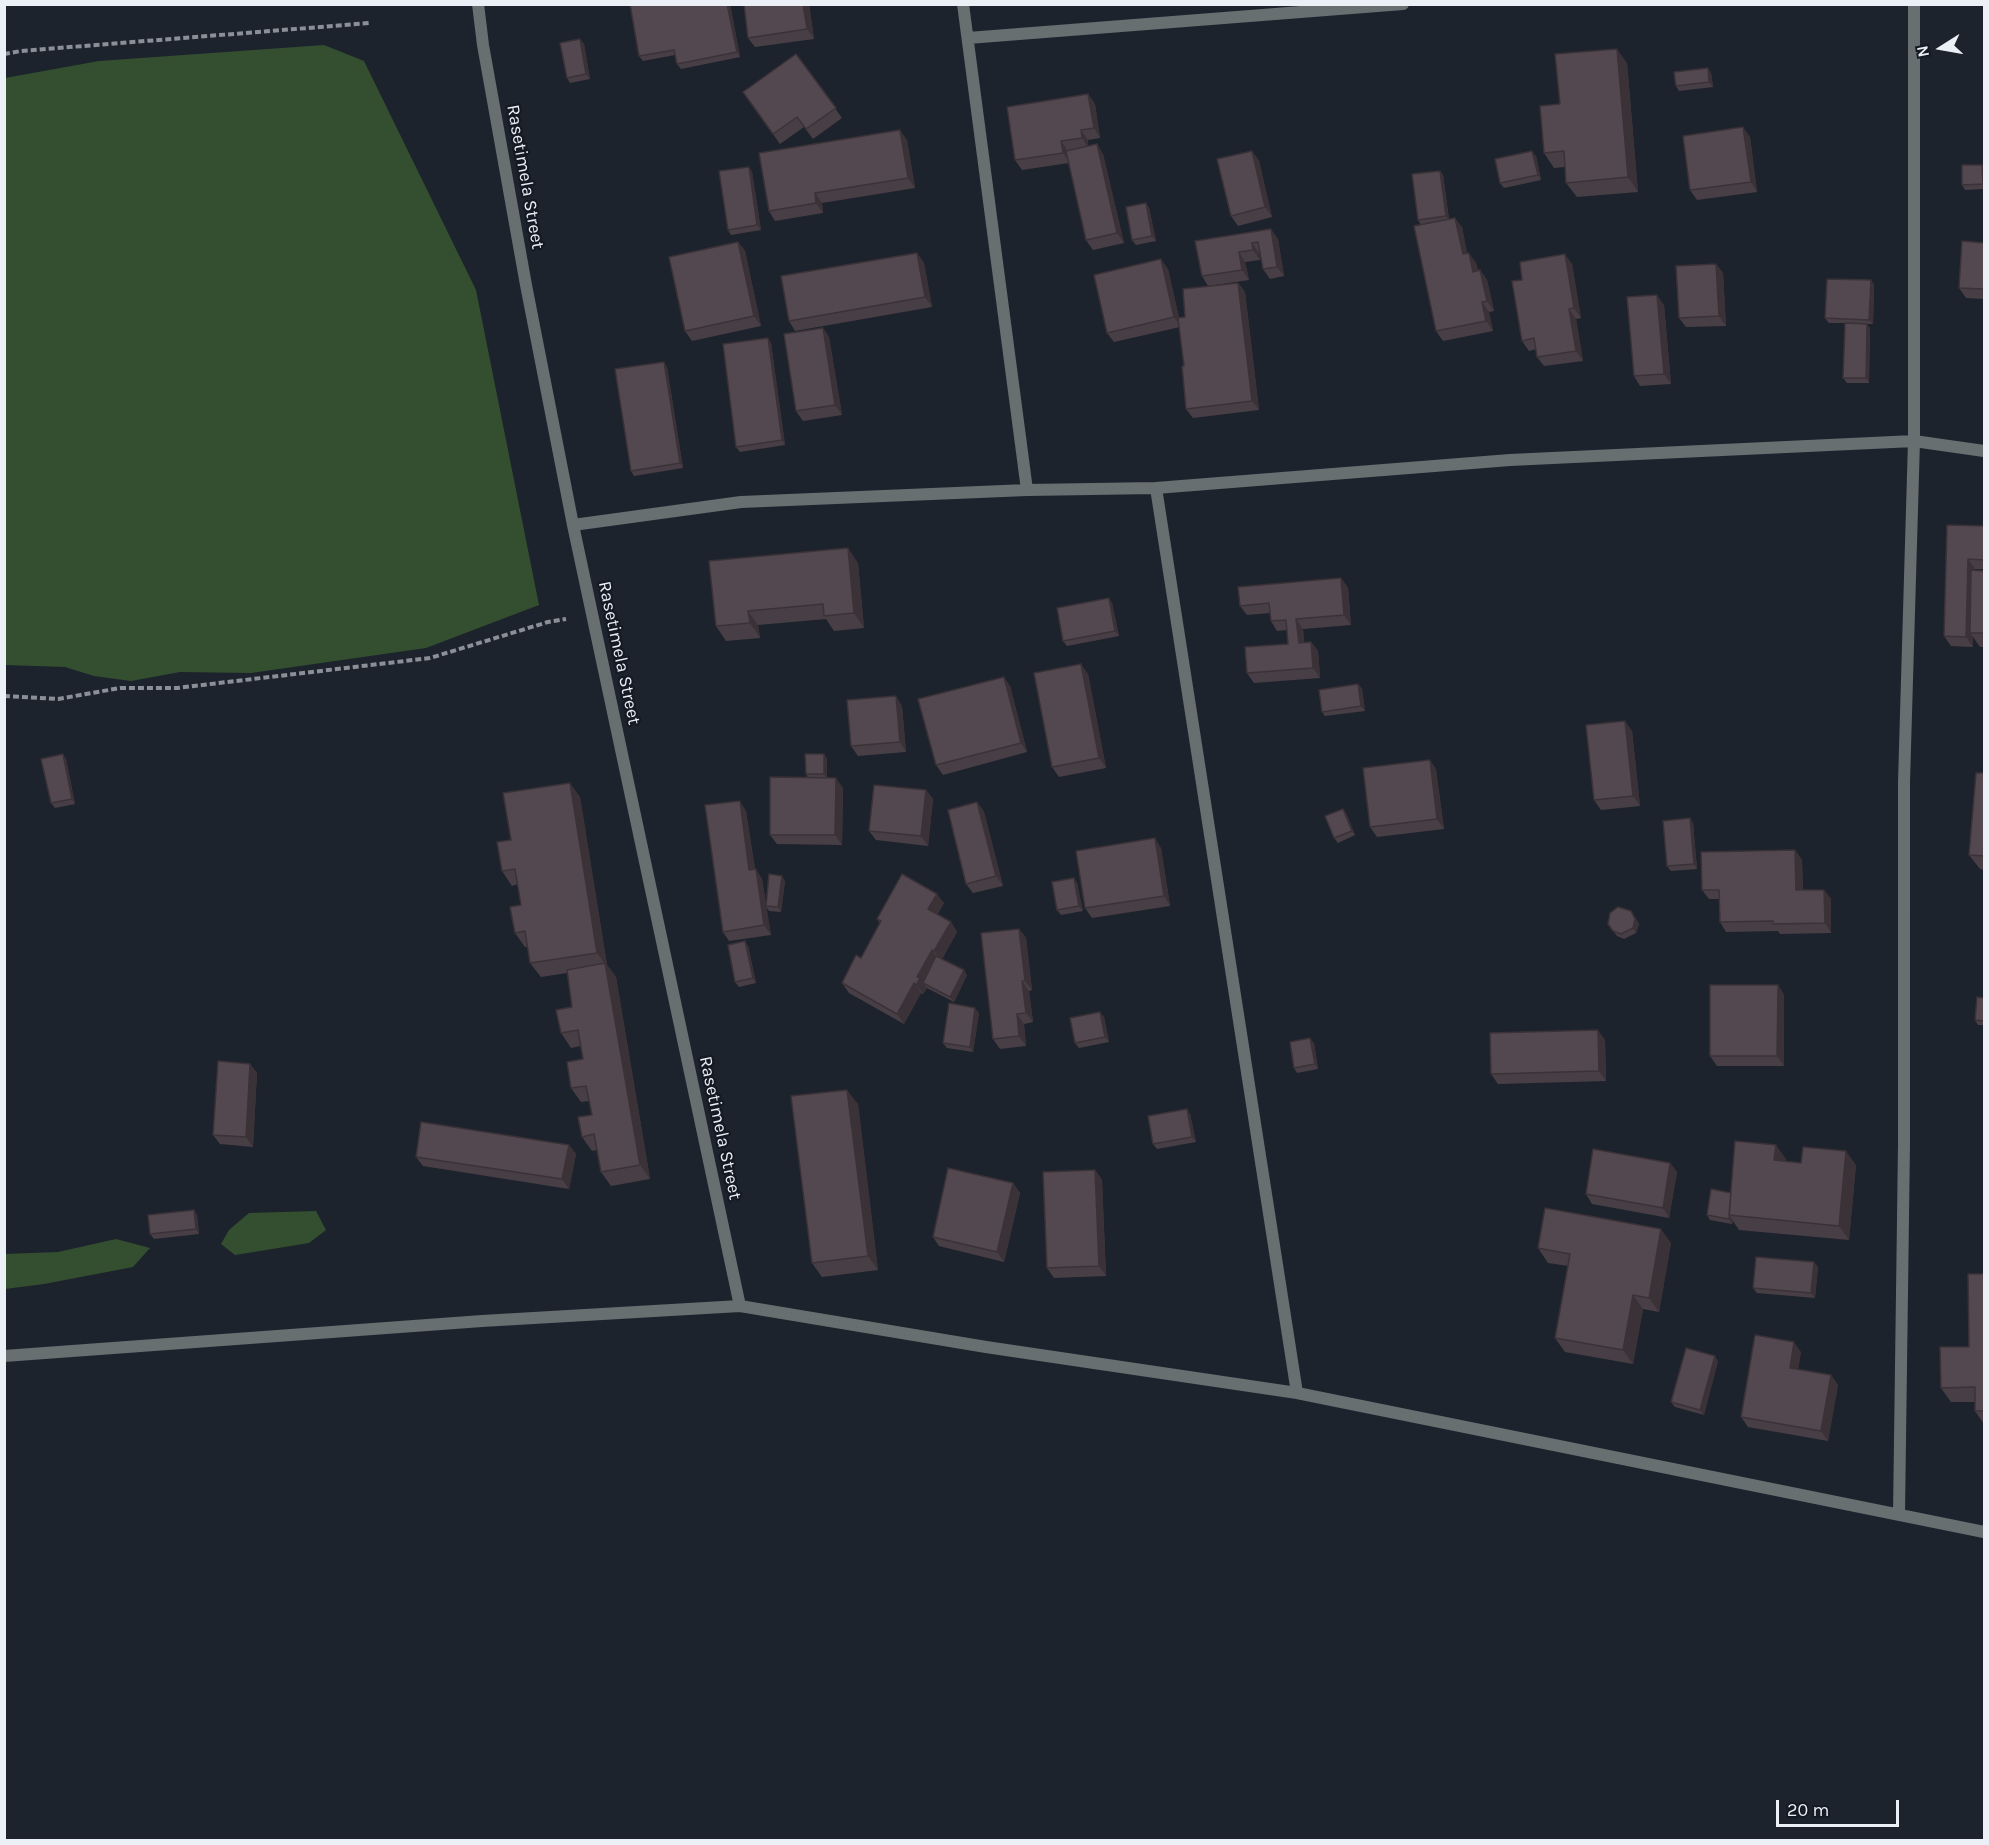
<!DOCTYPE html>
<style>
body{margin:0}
#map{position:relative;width:1989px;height:1845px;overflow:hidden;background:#1d232d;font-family:Karla,sans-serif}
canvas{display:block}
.frame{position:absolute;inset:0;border:6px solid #ebeff6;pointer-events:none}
.north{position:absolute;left:1911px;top:18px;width:60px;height:60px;-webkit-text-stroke:4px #141a23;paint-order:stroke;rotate:259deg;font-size:16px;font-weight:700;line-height:24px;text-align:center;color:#ebeff6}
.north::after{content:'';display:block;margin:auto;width:21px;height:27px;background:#ebeff6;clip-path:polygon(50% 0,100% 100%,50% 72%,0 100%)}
.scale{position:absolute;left:1776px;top:1800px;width:123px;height:27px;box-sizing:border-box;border:3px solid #ebeff6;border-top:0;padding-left:8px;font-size:18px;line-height:21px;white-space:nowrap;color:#ebeff6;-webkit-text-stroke:4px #141a23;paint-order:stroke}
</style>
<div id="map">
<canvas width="1989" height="1845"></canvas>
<div class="frame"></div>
<div class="north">N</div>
<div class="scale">20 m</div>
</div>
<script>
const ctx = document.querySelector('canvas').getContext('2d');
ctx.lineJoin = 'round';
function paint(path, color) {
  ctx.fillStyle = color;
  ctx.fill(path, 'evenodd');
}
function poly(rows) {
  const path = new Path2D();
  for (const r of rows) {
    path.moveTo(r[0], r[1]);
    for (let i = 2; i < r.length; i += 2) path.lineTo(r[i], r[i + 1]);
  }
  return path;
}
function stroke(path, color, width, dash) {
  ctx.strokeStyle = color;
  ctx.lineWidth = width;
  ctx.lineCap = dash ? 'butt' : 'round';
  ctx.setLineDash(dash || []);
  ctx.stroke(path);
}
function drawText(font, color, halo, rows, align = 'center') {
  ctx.font = font + ' Karla,sans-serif';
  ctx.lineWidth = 4.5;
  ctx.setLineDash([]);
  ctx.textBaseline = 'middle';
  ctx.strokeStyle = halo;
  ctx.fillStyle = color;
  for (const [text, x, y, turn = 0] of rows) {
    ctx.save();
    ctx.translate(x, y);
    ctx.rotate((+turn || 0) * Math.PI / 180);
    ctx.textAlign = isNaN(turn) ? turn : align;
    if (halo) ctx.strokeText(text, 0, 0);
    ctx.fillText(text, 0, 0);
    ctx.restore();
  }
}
paint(poly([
 [324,45,364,61,476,290,539,605,426,648,251,673,180,672,131,681,94,676,65,667,5,665,5,78,99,61],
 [316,1211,326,1230,309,1243,235,1255,221,1244,229,1230,249,1213],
 [116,1239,150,1248,133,1267,44,1284,5,1289,5,1254,58,1252]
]), '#334f2f');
stroke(poly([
 [4,54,21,51,370,23],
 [4,696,58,699,120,688,177,688,430,658,548,622,566,619]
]), '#8b9098', 4, [6, 3]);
stroke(poly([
 [478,4,483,45,526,285,573,525,740,1306],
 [963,4,1027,490],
 [968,38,1403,4],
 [1156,488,1297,1393],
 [573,525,741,502,1027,490,1156,488,1510,460,1914,441,1984,451],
 [4,1356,482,1321,740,1306,986,1347,1297,1393,1984,1532],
 [1899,1514,1904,1144,1904,782,1914,441,1914,4]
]), '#686f71', 12);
paint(poly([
 [630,4,730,4,740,57,681,69,677,64,675,55,643,61,639,56],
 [744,4,809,4,814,39,755,47,748,38],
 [580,39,584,44,590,79,570,83,567,78],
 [796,54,842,118,813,139,804,127,780,144,743,92],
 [1627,63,1638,192,1577,197,1566,183,1565,167,1554,168,1544,153,1560,104],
 [1711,73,1713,87,1679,91,1676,86],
 [1088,94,1095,104,1100,138,1088,140,1088,146,1103,154,1124,243,1093,250,1086,240,1069,163,1022,170,1015,160],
 [1750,137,1757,192,1697,200,1690,190],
 [907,140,915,188,822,203,823,213,775,221,769,211],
 [1252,151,1259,161,1272,217,1238,226,1231,216],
 [1536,156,1541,180,1504,188,1500,183],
 [1982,165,1984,168,1984,189,1965,190,1962,185],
 [1440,171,1443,175,1449,219,1462,227,1467,253,1476,263,1478,271,1480,270,1487,280,1494,311,1489,312,1493,331,1443,341,1436,331,1421,225,1418,220],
 [752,172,761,230,731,235,728,230],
 [1146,203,1149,208,1156,241,1136,245,1132,240],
 [1278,239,1284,276,1270,279,1263,269,1260,253,1259,253,1260,260,1245,262,1249,280,1208,286,1202,276,1195,241],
 [738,242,745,251,761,326,692,341,685,331],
 [1984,243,1984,299,1966,298,1959,288],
 [917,253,924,263,932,307,795,331,789,321],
 [1572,264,1581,318,1576,319,1583,361,1544,366,1537,357,1536,349,1529,351,1522,341],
 [1716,264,1723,273,1726,326,1686,327,1679,318],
 [1168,269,1179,318,1185,317,1238,283,1245,292,1259,410,1193,418,1186,409,1184,366,1180,327,1114,342,1107,333],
 [1871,280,1874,285,1873,324,1867,324,1870,329,1869,383,1847,383,1843,378,1845,323,1829,323,1825,318],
 [1664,305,1671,384,1640,386,1634,376],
 [823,328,829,337,842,415,803,421,796,411],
 [771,343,785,445,740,452,736,447],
 [667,367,683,468,634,476,631,471],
 [1947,525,1984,526,1984,569,1975,569,1975,570,1984,571,1984,647,1980,647,1973,637,1973,647,1951,646,1944,636],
 [709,561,858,563,864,628,834,631,826,619,758,625,760,638,726,641,716,626],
 [1341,578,1348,588,1351,625,1303,629,1304,642,1311,642,1318,651,1320,678,1254,683,1247,673,1288,644,1287,630,1277,631,1271,621,1270,613,1247,615,1240,606],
 [1112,603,1119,636,1067,646,1063,641],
 [1088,674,1106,768,1059,777,1052,767],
 [1358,684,1362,689,1365,711,1325,716,1322,712],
 [1010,686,1027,752,943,775,936,765],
 [902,706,906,752,858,756,851,746],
 [1632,731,1640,806,1601,810,1594,800],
 [66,759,75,804,55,808,51,803],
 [827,759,827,778,843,788,842,845,777,844,770,835,808,778,806,774],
 [1430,760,1436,770,1444,829,1377,837,1370,827],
 [1984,773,1984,870,1980,869,1969,855],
 [926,790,933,799,928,846,876,840,869,831],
 [580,797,607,965,616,977,650,1179,611,1186,601,1172,597,1150,592,1151,582,1137,592,1115,589,1101,581,1102,571,1088,583,1059,580,1046,571,1048,561,1033,572,1007,567,973,541,977,530,963,528,947,525,947,515,933,521,905,518,884,512,886,502,871,511,840],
 [977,802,984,812,1003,886,973,893,966,884],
 [746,811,755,869,762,879,766,904,785,881,781,912,769,911,766,907,771,935,729,941,723,932],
 [1346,813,1355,835,1338,843,1334,838],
 [1693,823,1697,869,1671,871,1667,866],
 [1161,848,1170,906,1092,918,1085,908],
 [1795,850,1802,860,1803,890,1824,890,1831,899,1831,933,1780,934,1778,931,1726,932,1720,922,1719,899,1709,899,1702,890],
 [1077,883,1083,911,1061,915,1057,910],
 [944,903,937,915,951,922,957,932,942,959,967,975,954,1002,927,988,923,994,921,993,904,1024,849,993,842,983,861,958,880,923,877,919],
 [1631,911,1639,924,1636,933,1624,939,1617,936,1608,924],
 [1019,929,1026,938,1032,990,1029,991,1033,1022,1024,1024,1026,1046,1000,1049,993,1039],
 [748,946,756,983,739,987,735,982],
 [1778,985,1784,995,1784,1066,1717,1066,1710,1056],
 [1984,998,1984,1025,1978,1025,1975,1020],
 [979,1013,973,1052,947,1048,943,1043],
 [1104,1017,1109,1042,1079,1048,1075,1043],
 [1605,1040,1606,1081,1498,1084,1491,1074],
 [1314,1043,1318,1069,1297,1073,1294,1068],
 [250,1064,257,1073,253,1147,220,1144,213,1135],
 [858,1104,878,1270,822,1277,812,1263],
 [1190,1114,1196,1142,1157,1149,1153,1144],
 [569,1145,576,1154,569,1189,423,1166,416,1157],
 [1786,1159,1786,1161,1801,1163,1856,1165,1849,1240,1739,1230,1733,1221,1732,1224,1710,1220,1707,1215,1731,1193],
 [1670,1163,1677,1172,1669,1218,1592,1204,1586,1194],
 [1095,1170,1102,1180,1106,1276,1054,1278,1047,1268],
 [1013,1183,1020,1193,1004,1262,939,1246,933,1237],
 [194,1210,197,1215,199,1234,154,1239,150,1234],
 [1671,1243,1659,1312,1643,1309,1633,1364,1565,1352,1555,1338,1568,1266,1548,1263,1538,1248],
 [1818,1267,1815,1298,1757,1293,1753,1288],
 [1984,1274,1984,1424,1975,1411,1975,1402,1951,1402,1941,1388,1969,1347],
 [1801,1352,1798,1369,1831,1375,1838,1385,1828,1441,1748,1427,1741,1417],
 [1718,1361,1704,1415,1675,1407,1671,1402]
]), '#483e45');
paint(poly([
 [727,4,730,4,740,57,737,52],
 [803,4,809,4,814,39,807,29],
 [580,39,584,44,590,79,586,74],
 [1617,49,1627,63,1638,192,1628,177],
 [1708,68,1711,73,1713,87,1709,82],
 [1088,94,1095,104,1100,138,1094,128],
 [1743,127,1750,137,1757,192,1751,182],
 [900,130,907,140,915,188,908,178],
 [1081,130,1088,140,1088,148,1082,138],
 [1061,141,1068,151,1070,163,1063,153],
 [1097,144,1103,154,1124,243,1117,233],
 [1252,151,1259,161,1272,217,1265,207],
 [1532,151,1536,156,1541,180,1538,175],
 [1982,165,1984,168,1984,187,1983,184],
 [749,167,752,172,761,230,757,225],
 [1440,171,1443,175,1449,221,1446,216],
 [815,193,822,203,823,213,816,203],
 [1146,203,1149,208,1156,241,1152,236],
 [1455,218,1462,227,1469,264,1463,254],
 [1271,229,1278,239,1284,276,1277,267],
 [738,242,745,251,761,326,754,316],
 [1252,243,1259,253,1260,260,1253,250],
 [1239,252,1245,262,1249,280,1242,270],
 [917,253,924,263,932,307,925,297],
 [1469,253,1476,263,1480,282,1473,272],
 [1565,254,1572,264,1581,318,1574,308],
 [1161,259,1168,269,1181,327,1174,317],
 [1716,264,1723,273,1726,326,1719,316],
 [1480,270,1487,280,1494,311,1487,301],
 [1871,280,1874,285,1873,324,1869,320],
 [1238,283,1245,292,1259,410,1252,401],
 [1657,295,1664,305,1671,384,1664,374],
 [1482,302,1489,312,1493,331,1486,321],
 [1569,309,1576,319,1583,361,1576,351],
 [1867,324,1870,329,1869,383,1866,378],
 [823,328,829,337,842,415,835,405],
 [768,338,771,343,785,445,782,440],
 [664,362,667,367,683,468,680,463],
 [848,548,858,563,864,628,854,613],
 [1968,559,1975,569,1973,633,1970,633,1973,637,1973,647,1966,637],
 [1341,578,1348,588,1351,625,1344,615],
 [1109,598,1112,603,1119,636,1115,631],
 [748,611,758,625,760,638,750,623],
 [1296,619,1303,629,1305,653,1299,643],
 [1311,642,1318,651,1320,678,1313,668],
 [1081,664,1088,674,1106,768,1099,758],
 [1004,677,1010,686,1027,752,1021,743],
 [1358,684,1362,689,1365,711,1361,706],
 [896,696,902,706,906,752,900,742],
 [1625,721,1632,731,1640,806,1633,796],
 [63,754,66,759,75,804,72,799],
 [824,754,827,759,827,779,824,774],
 [1430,760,1436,770,1444,829,1437,819],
 [836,778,843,788,842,845,835,835],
 [570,783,580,797,607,965,616,977,650,1179,640,1165,606,965,597,953],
 [926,790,933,799,928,846,921,836],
 [740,801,746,811,756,879,749,870],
 [977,802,984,812,1003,886,996,876],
 [1343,809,1346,813,1355,835,1352,831],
 [1690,818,1693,823,1697,869,1694,864],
 [1155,838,1161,848,1170,906,1164,896],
 [1795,850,1802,860,1803,900,1796,890],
 [756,869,762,879,771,935,764,925],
 [782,876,785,881,781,912,778,907],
 [1074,878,1077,883,1083,911,1079,906],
 [1824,890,1831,899,1831,933,1825,923],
 [937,894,944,903,935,919,928,909],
 [1631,911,1639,924,1636,933,1633,928],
 [951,922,957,932,941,961,934,951],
 [1019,929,1026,938,1032,990,1025,981],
 [745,941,748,946,756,983,753,978],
 [932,950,939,960,923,983,927,988,923,994,916,985,917,977],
 [964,970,967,975,954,1002,950,997],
 [1022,981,1029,991,1033,1022,1026,1013],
 [914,983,921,993,904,1024,897,1014],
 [1778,985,1784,995,1784,1066,1777,1056],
 [975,1008,979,1013,973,1052,970,1047],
 [1100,1012,1104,1017,1109,1042,1105,1037],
 [1017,1014,1024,1024,1026,1046,1019,1036],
 [1598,1030,1605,1040,1606,1081,1599,1071],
 [1310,1038,1314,1043,1318,1069,1315,1064],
 [250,1064,257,1073,253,1147,246,1137],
 [847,1090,858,1104,878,1270,868,1256],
 [1187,1109,1190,1114,1196,1142,1192,1137],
 [569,1145,576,1154,569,1189,562,1179],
 [1776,1145,1786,1159,1784,1175,1774,1160],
 [1846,1151,1856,1165,1849,1240,1839,1226],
 [1670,1163,1677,1172,1669,1218,1663,1208],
 [1095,1170,1102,1180,1106,1276,1099,1266],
 [1013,1183,1020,1193,1004,1262,997,1252],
 [194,1210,197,1215,199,1234,196,1229],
 [1730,1216,1733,1221,1732,1224,1729,1219],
 [1661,1229,1671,1243,1659,1312,1649,1298],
 [1814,1262,1818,1267,1815,1298,1811,1293],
 [1633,1295,1643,1309,1633,1364,1623,1350],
 [1794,1342,1801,1352,1797,1377,1790,1368],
 [1715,1356,1718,1361,1704,1415,1700,1410],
 [1831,1375,1838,1385,1828,1441,1821,1431]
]), '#3b3238');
const building = poly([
 [630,4,727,4,737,52,677,64,674,50,639,56,630,4],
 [744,4,803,4,807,29,748,38,744,4],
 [580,39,586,74,567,78,560,43,580,39],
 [1617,49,1628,177,1566,183,1564,151,1544,153,1540,106,1560,104,1555,54,1617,49],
 [796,54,836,108,806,129,797,117,773,134,743,92,796,54],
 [1708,68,1709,82,1676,86,1674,72,1708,68],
 [1088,94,1094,128,1081,130,1082,138,1061,141,1063,153,1015,160,1007,107,1088,94],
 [1743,127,1751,182,1690,190,1683,136,1743,127],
 [900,130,908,178,815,193,816,203,769,211,759,153,900,130],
 [1097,144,1117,233,1086,240,1066,151,1097,144],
 [1252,151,1265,207,1231,216,1217,159,1252,151],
 [1532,151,1538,175,1500,183,1495,159,1532,151],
 [1962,165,1982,165,1983,184,1962,185,1962,165],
 [749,167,757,225,728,230,719,171,749,167],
 [1440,171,1446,216,1418,220,1412,174,1440,171],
 [1146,203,1152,236,1132,240,1126,207,1146,203],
 [1455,218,1463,254,1469,253,1473,272,1480,270,1487,301,1482,302,1486,321,1436,331,1414,226,1455,218],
 [1271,229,1277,267,1263,269,1258,242,1252,243,1253,250,1239,252,1242,270,1202,276,1195,241,1271,229],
 [1962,241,1984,243,1984,289,1959,288,1962,241],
 [738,242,754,316,685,331,669,257,738,242],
 [917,253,925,297,789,321,781,276,917,253],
 [1565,254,1574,308,1569,309,1576,351,1537,357,1534,338,1522,341,1512,281,1522,280,1520,262,1565,254],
 [1161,259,1174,317,1107,333,1094,275,1161,259],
 [1716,264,1719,316,1679,318,1676,266,1716,264],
 [1827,279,1871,280,1869,320,1825,318,1827,279],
 [1238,283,1252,401,1186,409,1182,366,1184,366,1178,318,1185,317,1183,289,1238,283],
 [1657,295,1664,374,1634,376,1627,297,1657,295],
 [1845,323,1867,324,1866,378,1843,378,1845,323],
 [823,328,835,405,796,411,784,334,823,328],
 [768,338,782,440,736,447,723,344,768,338],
 [664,362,680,463,631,471,615,369,664,362],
 [1947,525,1984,526,1984,560,1968,559,1966,637,1944,636,1947,525],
 [848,548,854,613,824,616,823,604,748,611,750,623,716,626,709,561,848,548],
 [1971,570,1984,571,1984,633,1970,633,1971,570],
 [1341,578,1344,615,1296,619,1299,643,1311,642,1313,668,1247,673,1245,647,1288,644,1286,620,1271,621,1269,603,1240,606,1238,587,1341,578],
 [1109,598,1115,631,1063,641,1057,608,1109,598],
 [1081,664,1099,758,1052,767,1034,673,1081,664],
 [1004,677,1021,743,936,765,918,699,1004,677],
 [1358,684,1361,706,1322,712,1319,690,1358,684],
 [896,696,900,742,851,746,847,700,896,696],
 [1625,721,1633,796,1594,800,1586,725,1625,721],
 [63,754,72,799,51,803,41,759,63,754],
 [805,754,824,754,824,774,806,774,805,754],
 [1430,760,1437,819,1370,827,1363,768,1430,760],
 [1976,773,1984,773,1984,856,1969,855,1976,773],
 [770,777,836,778,835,835,770,835,770,777],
 [570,783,597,953,530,963,525,931,515,933,510,907,521,905,515,869,502,871,497,842,511,840,503,793,570,783],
 [874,785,926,790,921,836,869,831,874,785],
 [740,801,749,870,756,869,764,925,723,932,705,805,740,801],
 [977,802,996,876,966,884,948,810,977,802],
 [1343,809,1352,831,1334,838,1325,816,1343,809],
 [1690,818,1694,864,1667,866,1663,821,1690,818],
 [1155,838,1164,896,1085,908,1076,851,1155,838],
 [1795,850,1796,890,1824,890,1825,923,1773,924,1773,921,1720,922,1719,890,1702,890,1701,852,1795,850],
 [769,874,782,876,778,907,766,906,769,874],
 [902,874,937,894,928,909,951,922,934,951,932,950,917,977,920,978,916,985,914,983,897,1014,842,983,856,955,861,958,881,921,877,919,902,874],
 [1074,878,1079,906,1057,910,1052,882,1074,878],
 [1618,907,1631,911,1635,919,1633,928,1621,934,1613,931,1608,924,1610,913,1618,907],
 [1019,929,1025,981,1022,981,1026,1013,1017,1014,1019,1036,993,1039,981,933,1019,929],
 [745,941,753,978,735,982,728,945,745,941],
 [936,956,964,970,950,997,923,983,936,956],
 [605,963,640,1165,601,1172,594,1134,582,1137,578,1117,592,1115,586,1086,571,1088,567,1062,583,1059,578,1030,561,1033,556,1010,572,1007,567,970,605,963],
 [1710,985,1778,985,1777,1056,1710,1056,1710,985],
 [1977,997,1984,998,1984,1021,1975,1020,1977,997],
 [949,1003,975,1008,970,1047,943,1043,949,1003],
 [1100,1012,1105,1037,1075,1043,1070,1018,1100,1012],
 [1598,1030,1599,1071,1491,1074,1490,1033,1598,1030],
 [1310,1038,1315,1064,1294,1068,1290,1042,1310,1038],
 [218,1061,250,1064,246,1137,213,1135,218,1061],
 [847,1090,868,1256,812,1263,791,1096,847,1090],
 [1187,1109,1192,1137,1153,1144,1148,1116,1187,1109],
 [421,1122,569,1145,562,1179,416,1157,421,1122],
 [1735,1141,1776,1145,1774,1160,1801,1163,1803,1147,1846,1151,1839,1226,1729,1215,1735,1141],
 [1593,1149,1670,1163,1663,1208,1586,1194,1593,1149],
 [948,1168,1013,1183,997,1252,933,1237,948,1168],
 [1095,1170,1099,1266,1047,1268,1043,1172,1095,1170],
 [1711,1189,1731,1193,1729,1219,1707,1215,1711,1189],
 [1545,1208,1661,1229,1649,1298,1633,1295,1623,1350,1555,1338,1570,1254,1538,1248,1545,1208],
 [194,1210,196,1229,150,1234,148,1215,194,1210],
 [1756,1257,1814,1262,1811,1293,1753,1288,1756,1257],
 [1968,1274,1984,1274,1984,1411,1975,1411,1975,1387,1941,1388,1940,1347,1969,1347,1968,1274],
 [1755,1335,1794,1342,1790,1368,1831,1375,1821,1431,1741,1417,1755,1335],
 [1686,1348,1715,1356,1700,1410,1671,1402,1686,1348]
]);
paint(building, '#544850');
stroke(building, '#3b3238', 1.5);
drawText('18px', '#ebeff6', '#141a23', [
 ["Rasetimela Street",525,177,80],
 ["Rasetimela Street",619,653,78],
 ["Rasetimela Street",720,1128,78]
]);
</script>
